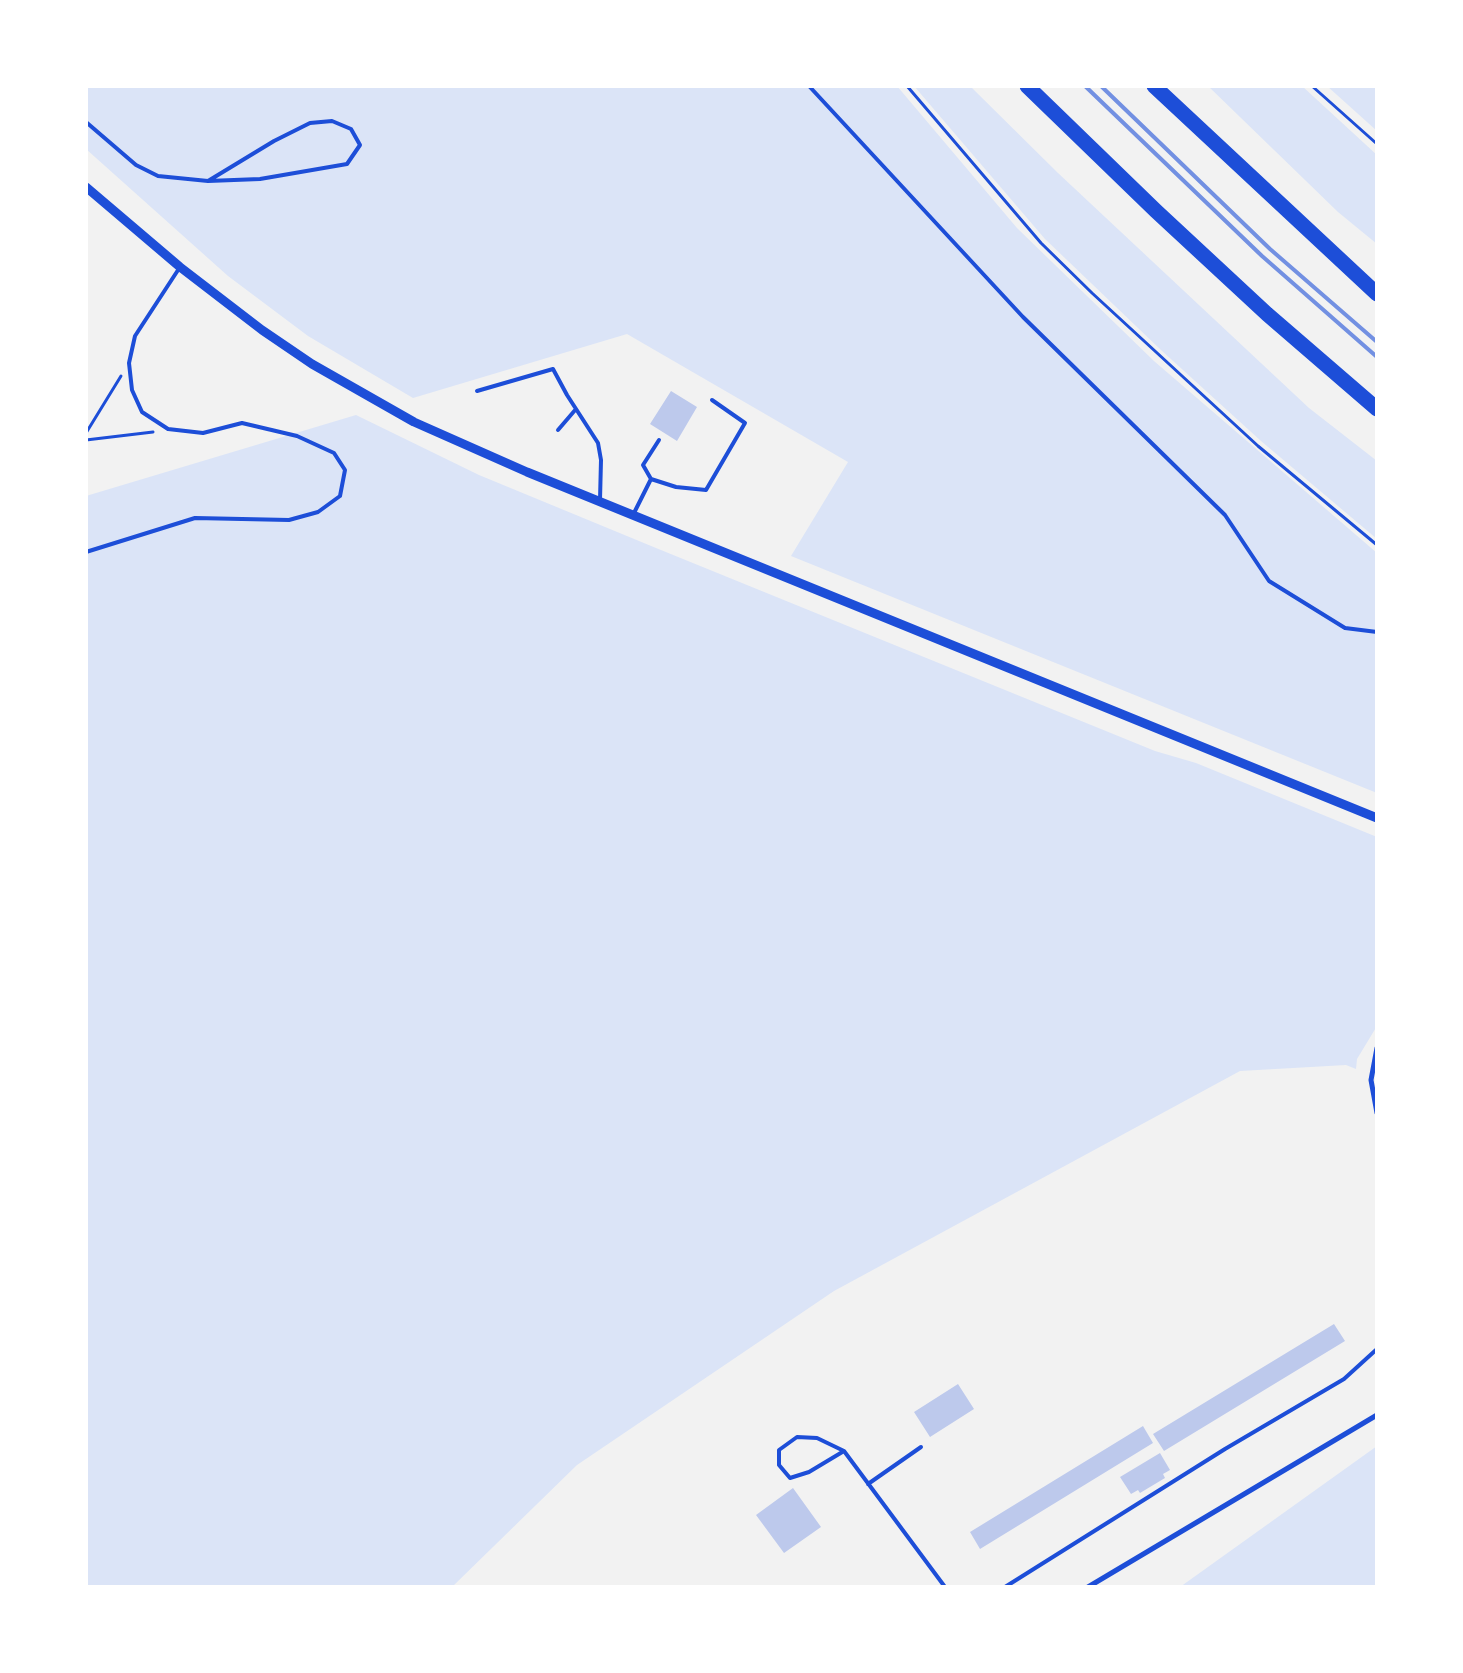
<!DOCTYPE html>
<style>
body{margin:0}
#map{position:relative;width:1463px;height:1673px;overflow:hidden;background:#f2f2f2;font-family:"Exo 2",sans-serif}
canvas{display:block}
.frame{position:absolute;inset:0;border:88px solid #fff;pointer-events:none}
</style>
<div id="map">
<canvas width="1463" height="1673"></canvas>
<div class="frame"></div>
</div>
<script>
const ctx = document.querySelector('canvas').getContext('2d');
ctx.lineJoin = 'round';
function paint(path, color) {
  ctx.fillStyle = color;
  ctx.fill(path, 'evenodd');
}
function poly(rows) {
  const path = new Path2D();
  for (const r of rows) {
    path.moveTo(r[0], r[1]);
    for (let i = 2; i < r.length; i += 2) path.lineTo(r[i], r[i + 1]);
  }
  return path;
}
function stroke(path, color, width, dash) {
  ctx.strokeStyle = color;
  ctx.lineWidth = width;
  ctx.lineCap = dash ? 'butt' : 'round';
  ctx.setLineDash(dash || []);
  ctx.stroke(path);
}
paint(poly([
 [86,86,897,86,1017,228,1154,361,1377,553,1377,793,791,556,848,462,627,334,413,398,308,336,228,276,86,149],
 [914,86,970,86,1058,173,1309,408,1377,461,1377,539,1261,441,1161,350,1045,239],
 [1208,86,1302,86,1377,155,1377,244,1338,212],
 [1327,86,1377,86,1377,131],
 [356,415,479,475,656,548,1155,751,1196,763,1377,837,1377,1026,1357,1059,1356,1069,1346,1065,1240,1071,834,1291,577,1465,452,1587,86,1587,86,496],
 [1377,1446,1377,1587,1180,1587]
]), '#dbe4f7');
paint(poly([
 [671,391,697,407,677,441,650,424],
 [1334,1324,1345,1341,1164,1451,1153,1434],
 [958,1384,974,1409,930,1437,914,1412],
 [1143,1426,1153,1443,980,1549,970,1532],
 [1160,1453,1170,1470,1163,1474,1165,1478,1140,1493,1138,1490,1131,1494,1120,1477],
 [793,1488,821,1527,784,1553,756,1515]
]), '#bdc9ec');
stroke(poly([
 [907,86,1041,243,1092,293,1258,446,1377,545],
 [1312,86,1377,144],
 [86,433,121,376],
 [86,440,153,432]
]), '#1d4ed8', 3);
stroke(poly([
 [809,86,1023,317,1225,515,1269,581,1345,628,1377,632],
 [86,122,136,165,158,176,208,181,260,179,347,164,360,145,351,129,332,121,310,123,274,141,208,181],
 [477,391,553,369,567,395,598,443,601,460,600,500],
 [558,430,576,409],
 [651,479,676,487,706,490,745,423,712,400],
 [633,515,651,479,643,465,659,440],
 [86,552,195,518,289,520,318,512,340,496,345,470,334,453,297,436,242,423,203,433,168,429,142,412,132,390,129,363,135,336,180,267],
 [844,1451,809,1472,790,1478,779,1465,779,1450,797,1437,817,1438,844,1451,945,1587],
 [868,1484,921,1447],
 [1005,1587,1225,1449,1344,1379,1377,1349]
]), '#1d4ed8', 4);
stroke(poly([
 [1377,1048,1371,1080,1377,1113],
 [1088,1587,1377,1415]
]), '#1d4ed8', 5);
stroke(poly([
 [86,187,180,267,262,330,312,364,414,422,527,472,1377,818]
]), '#1d4ed8', 9);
stroke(poly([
 [1027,86,1156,211,1267,314,1377,409],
 [1154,86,1377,294]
]), '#1d4ed8', 15);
stroke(poly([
 [1085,86,1262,256,1377,357],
 [1101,86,1270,249,1377,342]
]), '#7290e2', 4);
</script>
